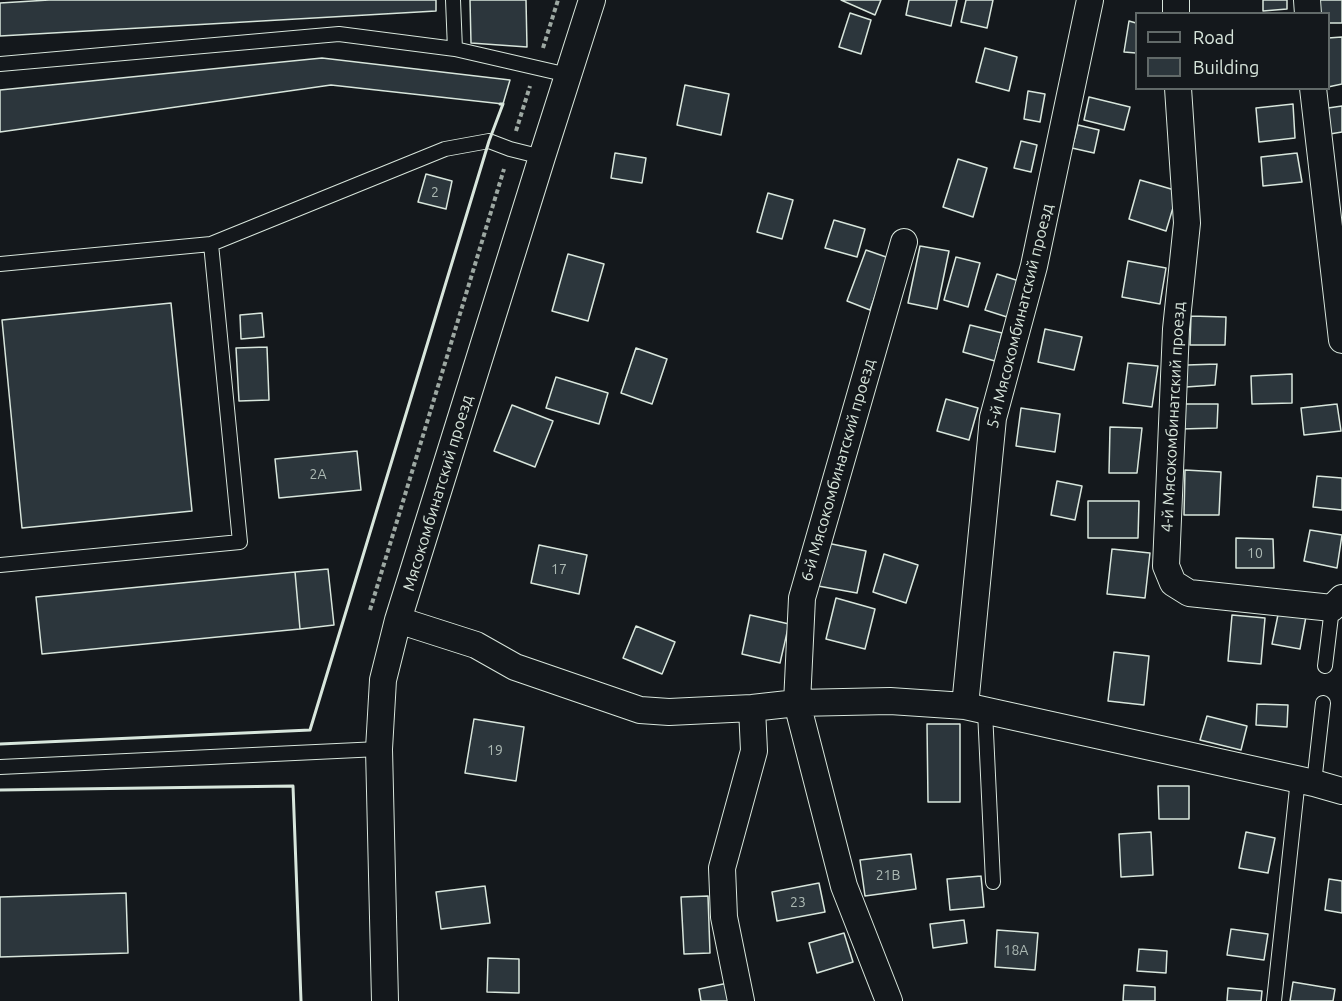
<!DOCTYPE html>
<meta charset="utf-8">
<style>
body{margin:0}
#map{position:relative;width:1342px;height:1001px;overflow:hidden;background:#14181c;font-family:Ubuntu,sans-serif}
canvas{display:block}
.legend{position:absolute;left:1135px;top:12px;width:195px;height:78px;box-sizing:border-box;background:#14181c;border:2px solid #626a69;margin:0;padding:8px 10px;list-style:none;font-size:18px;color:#d8e6dc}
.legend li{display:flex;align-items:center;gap:12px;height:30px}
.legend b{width:30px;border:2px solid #626a69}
</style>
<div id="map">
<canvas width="1342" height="1001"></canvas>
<ul class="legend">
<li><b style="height:8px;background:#14181c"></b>Road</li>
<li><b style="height:16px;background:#2c363c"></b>Building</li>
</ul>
</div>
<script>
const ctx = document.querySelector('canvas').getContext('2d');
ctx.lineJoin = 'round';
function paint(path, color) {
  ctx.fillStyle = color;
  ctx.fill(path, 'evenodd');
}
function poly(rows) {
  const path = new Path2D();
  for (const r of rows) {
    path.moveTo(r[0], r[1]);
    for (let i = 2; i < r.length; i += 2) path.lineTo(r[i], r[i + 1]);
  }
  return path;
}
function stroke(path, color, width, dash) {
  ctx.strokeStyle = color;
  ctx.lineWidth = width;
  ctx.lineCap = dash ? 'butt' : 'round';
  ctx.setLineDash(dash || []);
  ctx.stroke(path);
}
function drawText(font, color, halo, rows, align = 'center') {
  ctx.font = font + ' Ubuntu,sans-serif';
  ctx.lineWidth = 4.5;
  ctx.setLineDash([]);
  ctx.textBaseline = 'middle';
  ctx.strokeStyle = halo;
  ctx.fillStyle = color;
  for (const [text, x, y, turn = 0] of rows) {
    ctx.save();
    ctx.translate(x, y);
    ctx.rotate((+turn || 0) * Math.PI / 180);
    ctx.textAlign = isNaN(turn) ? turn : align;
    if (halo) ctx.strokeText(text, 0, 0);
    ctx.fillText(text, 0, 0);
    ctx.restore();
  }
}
const building = poly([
 [49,0,436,0,436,11,0,36,0,3,49,0],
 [470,0,526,0,527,47,471,43,470,0],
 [841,0,881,0,875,15,841,0],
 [909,0,957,0,951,26,906,15,909,0],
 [966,0,993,0,987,28,961,22,966,0],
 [1263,0,1287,0,1287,9,1263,11,1263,0],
 [1320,0,1342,0,1342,23,1328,23,1328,14,1320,14,1320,0],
 [850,13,871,20,861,54,839,47,850,13],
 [1129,21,1136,23,1136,53,1124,52,1129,21],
 [1342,37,1342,84,1328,87,1328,38,1342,37],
 [985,48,1017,57,1009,91,976,82,985,48],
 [322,58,510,80,503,104,331,85,0,132,0,90,322,58],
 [685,85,729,94,721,135,677,125,685,85],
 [1028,91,1045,94,1040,122,1024,119,1028,91],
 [1089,97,1130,107,1124,130,1084,120,1089,97],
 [1293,104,1295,138,1259,142,1256,108,1293,104],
 [1342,106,1342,132,1330,134,1328,108,1342,106],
 [1078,125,1099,130,1094,153,1072,148,1078,125],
 [1021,141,1037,145,1031,172,1014,168,1021,141],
 [615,153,646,158,642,183,611,178,615,153],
 [1297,153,1302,182,1263,186,1261,157,1297,153],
 [958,159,987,168,973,217,943,207,958,159],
 [426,174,452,181,446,209,418,202,426,174],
 [1140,180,1178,191,1166,231,1129,219,1140,180],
 [768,193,793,200,782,239,757,232,768,193],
 [834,220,865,229,857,257,825,248,834,220],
 [920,246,949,251,937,309,908,303,920,246],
 [866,250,889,258,870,310,847,301,866,250],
 [568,254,604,264,588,321,552,311,568,254],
 [956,257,980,263,968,307,944,300,956,257],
 [1128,261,1166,268,1160,304,1122,297,1128,261],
 [997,274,1019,281,1007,317,985,310,997,274],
 [171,303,192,511,22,528,2,320,171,303],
 [262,313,264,337,241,339,240,315,262,313],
 [1191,316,1226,317,1225,345,1190,345,1191,316],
 [970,325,1002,333,995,361,963,352,970,325],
 [1045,329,1082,337,1074,370,1038,362,1045,329],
 [267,347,269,400,239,401,236,348,267,347],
 [636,348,667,359,652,404,621,393,636,348],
 [1128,363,1158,366,1152,407,1123,403,1128,363],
 [1217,364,1215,385,1186,387,1187,365,1217,364],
 [1292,374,1292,403,1252,404,1251,376,1292,374],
 [556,377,608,393,599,424,546,408,556,377],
 [946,399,978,408,969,440,937,431,946,399],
 [1182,404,1218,404,1217,428,1181,429,1182,404],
 [1337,404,1341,431,1304,435,1301,408,1337,404],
 [512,405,553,421,535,467,494,451,512,405],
 [1021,408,1060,414,1055,452,1016,446,1021,408],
 [1110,427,1142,428,1137,473,1109,473,1110,427],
 [357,451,361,490,279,498,275,459,357,451],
 [1185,470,1221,472,1219,515,1184,515,1185,470],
 [1317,476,1342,478,1342,510,1313,507,1317,476],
 [1057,481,1082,486,1075,520,1051,515,1057,481],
 [1088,501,1139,501,1138,538,1088,538,1088,501],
 [1310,530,1342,535,1337,568,1304,561,1310,530],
 [1236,538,1273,539,1274,568,1236,568,1236,538],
 [827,543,866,551,857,593,818,586,827,543],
 [539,545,587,555,579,594,531,583,539,545],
 [1112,549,1150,553,1145,598,1107,594,1112,549],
 [884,554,918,565,906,603,873,592,884,554],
 [328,569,334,625,300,629,295,572,328,569],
 [295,572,300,629,42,654,36,597,295,572],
 [836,598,875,609,865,649,826,639,836,598],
 [1280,605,1307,611,1300,649,1272,644,1280,605],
 [750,615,789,624,780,663,742,654,750,615],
 [1232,615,1265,618,1261,664,1228,661,1232,615],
 [636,626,675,642,662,674,623,658,636,626],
 [1114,652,1149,656,1144,705,1108,701,1114,652],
 [1257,704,1288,705,1287,727,1256,725,1257,704],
 [1207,716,1247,726,1241,750,1200,740,1207,716],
 [474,719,524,727,516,781,465,773,474,719],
 [927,724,960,724,960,802,928,802,927,724],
 [1158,786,1189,786,1189,819,1159,819,1158,786],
 [1151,832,1153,875,1121,877,1119,834,1151,832],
 [1246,832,1275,838,1268,873,1239,868,1246,832],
 [911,854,916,889,865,896,860,860,911,854],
 [981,876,984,907,950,910,947,879,981,876],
 [1329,879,1342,881,1342,913,1325,910,1329,879],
 [819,883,825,912,777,921,772,892,819,883],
 [485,886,490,923,441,929,436,892,485,886],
 [126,893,128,953,0,957,0,897,126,893],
 [708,896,710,953,684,954,681,897,708,896],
 [964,920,967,943,933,948,930,924,964,920],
 [1231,929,1268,934,1264,960,1227,955,1231,929],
 [997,930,1038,933,1035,970,995,967,997,930],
 [844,933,853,962,817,973,809,943,844,933],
 [1139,949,1167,951,1166,973,1137,971,1139,949],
 [488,958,519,959,519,993,487,992,488,958],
 [1293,982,1335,989,1333,1001,1290,1001,1293,982],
 [728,983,732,1001,701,1001,699,989,728,983],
 [1124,985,1155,987,1155,1001,1123,1001,1124,985],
 [1228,988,1262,991,1261,1001,1227,1001,1228,988]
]);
paint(building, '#2c363c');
stroke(building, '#d8e6dc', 1.5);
const service = poly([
 [453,0,455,49],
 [0,64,339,34,455,49,568,75],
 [0,264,211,244,445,149,489,141,510,149,542,157],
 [0,565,240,542,211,244],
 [1325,666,1332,608],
 [985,711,993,882],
 [0,767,379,749],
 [1314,783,1323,703],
 [1274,1001,1298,779]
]);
const minor = poly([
 [1176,0,1176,14],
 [1307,0,1308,14],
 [1178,88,1187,223,1176,329,1166,566,1173,583,1189,593,1332,608,1342,598],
 [1313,88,1342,340],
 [398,620,476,645,515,667,640,710,669,712,752,708,797,703,890,701,965,706,1314,783,1342,791],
 [965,706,993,418,1034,266,1090,0],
 [385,1001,379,749,383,680,398,620,542,157,592,0],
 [741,1001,724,917,722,868,754,751,752,708],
 [889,1001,844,886,797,703,802,598,904,242]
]);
stroke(service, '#d8e6dc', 16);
stroke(minor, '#d8e6dc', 28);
stroke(poly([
 [543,48,558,0],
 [516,131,530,86],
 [370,610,504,169]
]), '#9da8a2', 4, [4.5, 3]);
stroke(service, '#14181c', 14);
stroke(minor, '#14181c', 26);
stroke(poly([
 [0,744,310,730,489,141,503,104,500,104],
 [0,790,293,786,301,1001]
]), '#d8e6dc', 3);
drawText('14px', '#adbab4', null, [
 ["2",435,192],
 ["2А",318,474],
 ["10",1255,553],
 ["17",559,569],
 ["19",495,750],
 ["21В",888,875],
 ["23",798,902],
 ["18А",1016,950]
]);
drawText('16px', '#d8e6dc', '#14181c', [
 ["5-й Мясокомбинатский проезд",1020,316,-76],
 ["4-й Мясокомбинатский проезд",1173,417,-87],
 ["6-й Мясокомбинатский проезд",838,470,-74],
 ["Мясокомбинатский проезд",438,493,-73]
]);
</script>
